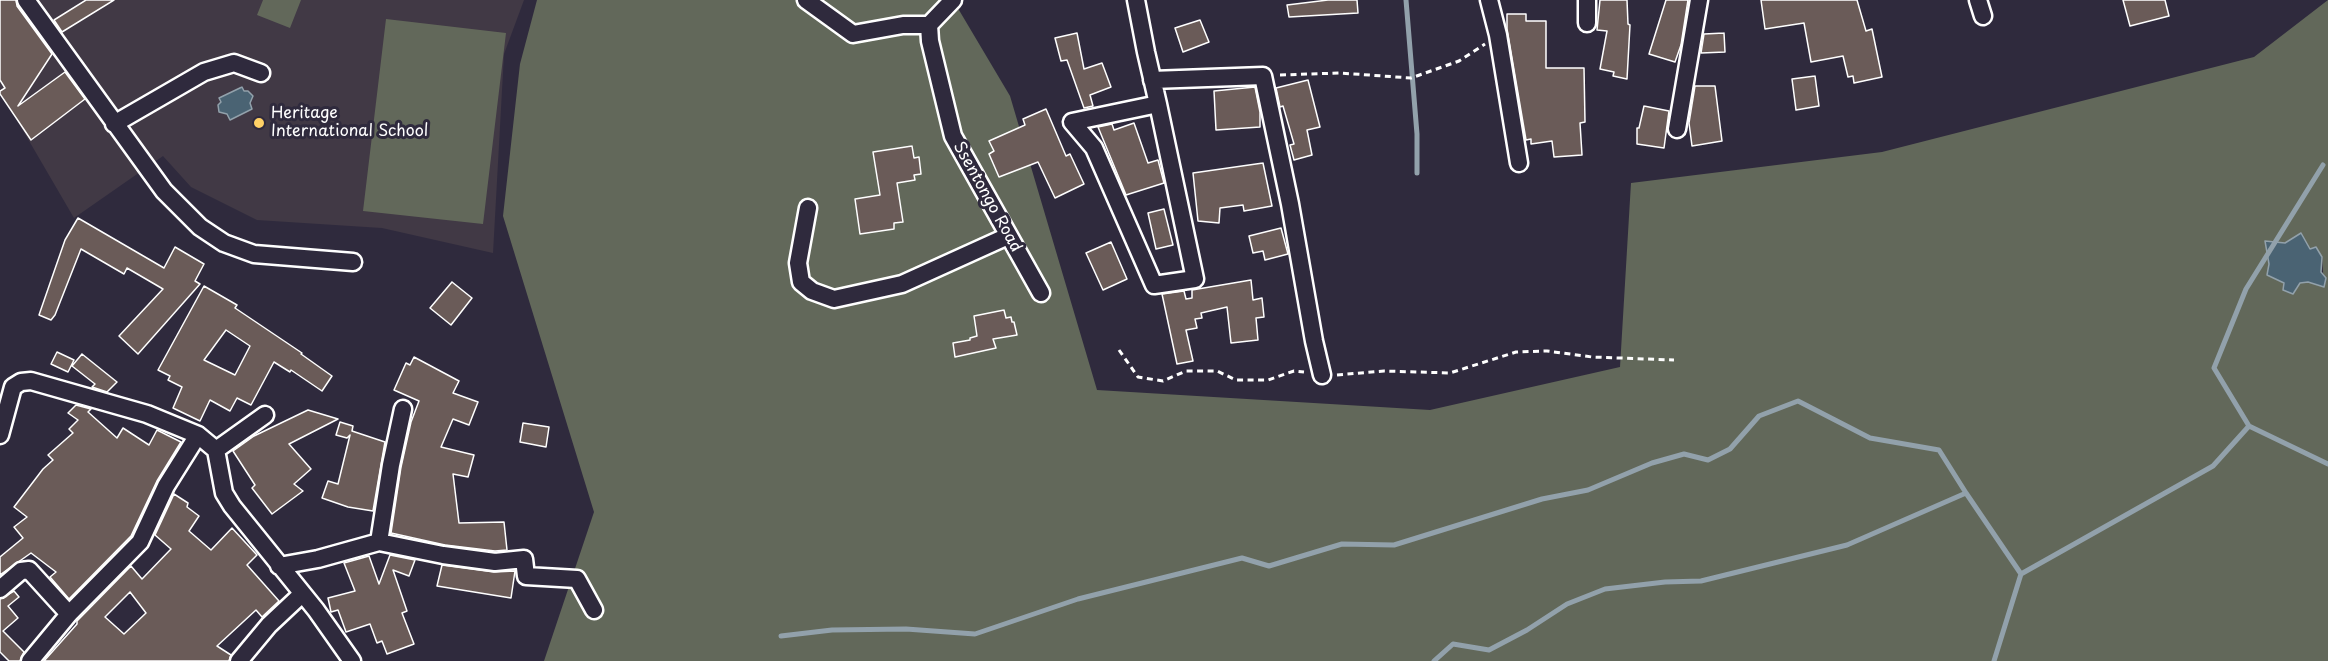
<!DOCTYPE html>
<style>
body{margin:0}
canvas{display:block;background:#2f2a3d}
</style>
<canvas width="2328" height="661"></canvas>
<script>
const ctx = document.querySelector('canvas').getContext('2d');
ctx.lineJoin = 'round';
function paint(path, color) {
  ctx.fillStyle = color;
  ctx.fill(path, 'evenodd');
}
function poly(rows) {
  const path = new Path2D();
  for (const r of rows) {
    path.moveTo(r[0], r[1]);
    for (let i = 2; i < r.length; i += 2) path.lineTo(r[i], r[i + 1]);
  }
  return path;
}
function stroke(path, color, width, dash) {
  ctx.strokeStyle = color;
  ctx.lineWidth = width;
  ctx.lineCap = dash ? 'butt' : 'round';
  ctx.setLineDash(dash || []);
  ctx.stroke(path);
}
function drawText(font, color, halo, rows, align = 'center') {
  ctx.font = font + ' "Playpen Sans",sans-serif';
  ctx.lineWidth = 6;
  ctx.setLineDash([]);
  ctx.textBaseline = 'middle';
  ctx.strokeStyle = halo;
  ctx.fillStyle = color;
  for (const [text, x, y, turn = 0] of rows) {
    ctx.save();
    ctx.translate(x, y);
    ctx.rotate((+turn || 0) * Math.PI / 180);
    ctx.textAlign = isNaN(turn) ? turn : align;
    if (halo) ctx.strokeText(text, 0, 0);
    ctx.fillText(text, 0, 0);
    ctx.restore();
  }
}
paint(poly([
 [0,0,524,0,504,54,493,253,382,228,257,220,191,187,163,156,74,218,0,91]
]), '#413945');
paint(poly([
 [263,0,301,0,290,28,257,15],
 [537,0,953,0,1010,96,1097,390,1430,410,1620,367,1631,183,1882,152,2254,57,2328,0,2328,661,544,661,594,512,503,216,520,64],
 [2310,250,2322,257,2324,286,2308,282,2300,283,2293,294,2283,290,2284,283,2268,275,2269,264],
 [386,19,506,33,483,224,363,211]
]), '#62685a');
const water = poly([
 [242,87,244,91,248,91,253,96,250,103,252,109,230,120,227,114,219,112,218,105,221,102,219,98,242,87],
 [2301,233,2310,249,2316,247,2322,257,2321,272,2326,278,2324,287,2308,282,2300,283,2293,294,2283,290,2284,283,2267,275,2269,264,2265,241,2285,243,2301,233]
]);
paint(water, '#4a6373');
stroke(water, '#92a1ab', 1.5);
stroke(poly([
 [1406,0,1417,134,1417,173],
 [2323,165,2246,289,2214,368,2249,426,2328,464],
 [781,636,832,630,906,629,975,634,1078,599,1242,558,1269,566,1342,544,1394,545,1542,499,1588,490,1652,463,1684,454,1708,460,1730,449,1759,416,1798,401,1870,438,1939,450,1966,493],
 [1434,661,1453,644,1489,650,1527,630,1567,604,1605,589,1665,582,1701,581,1847,545,1966,493,2021,574,2213,466,2249,426],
 [1994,661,2021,574]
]), '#92a1ab', 5);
const building = poly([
 [0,0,16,0,17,6,52,54,18,106,65,72,85,99,31,140,0,94,0,91,5,88,0,80,0,0],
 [86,0,114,0,62,32,54,20,86,0],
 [1328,0,1357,0,1358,13,1289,17,1287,5,1328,0],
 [1600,0,1627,0,1628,24,1630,25,1627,79,1613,76,1614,72,1600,69,1607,31,1597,30,1600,0],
 [1666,0,1688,0,1681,45,1675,62,1649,54,1666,0],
 [1761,0,1857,0,1866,31,1872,29,1882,77,1854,83,1853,76,1848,77,1843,56,1811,62,1804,23,1765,29,1761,0],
 [2123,0,2165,0,2169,16,2130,26,2123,0],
 [1507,14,1526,14,1526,21,1546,21,1546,68,1584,68,1585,122,1580,123,1582,155,1554,157,1552,141,1531,144,1531,139,1526,140,1507,29,1507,14],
 [1200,20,1209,42,1183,52,1175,28,1200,20],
 [1077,33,1084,69,1102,63,1111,87,1090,95,1093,106,1084,108,1067,60,1061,61,1055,38,1077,33],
 [1724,33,1725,52,1701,53,1704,34,1724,33],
 [1815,76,1819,106,1796,110,1792,79,1815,76],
 [1308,80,1320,127,1307,130,1312,155,1294,160,1290,145,1294,144,1283,106,1280,107,1276,88,1308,80],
 [1695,86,1715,86,1722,141,1692,146,1689,123,1695,86],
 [1255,87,1260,112,1260,127,1216,130,1214,91,1255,87],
 [1644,106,1669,111,1664,148,1637,144,1637,128,1639,128,1644,106],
 [1046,109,1066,156,1070,154,1084,184,1055,198,1038,162,999,177,989,154,994,151,989,141,1025,125,1023,119,1046,109],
 [1134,123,1148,163,1158,160,1164,183,1126,195,1098,127,1112,124,1114,130,1134,123],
 [912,146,914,158,919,157,921,174,914,175,915,180,897,183,903,222,894,223,894,229,860,234,855,199,880,195,873,152,912,146],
 [1263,163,1272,206,1244,211,1243,205,1220,208,1219,223,1198,221,1193,173,1263,163],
 [1164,209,1173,245,1156,249,1148,213,1164,209],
 [78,218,164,268,175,247,204,264,195,281,200,284,138,354,119,336,163,289,127,268,124,274,81,249,55,315,51,320,39,315,65,240,78,218],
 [1281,228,1288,254,1265,260,1263,251,1253,253,1249,236,1281,228],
 [1111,242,1127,279,1103,290,1086,253,1111,242],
 [1251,280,1253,300,1262,298,1264,317,1256,318,1258,340,1231,343,1227,307,1201,313,1202,318,1195,319,1197,328,1186,330,1193,361,1177,364,1162,294,1184,291,1186,299,1192,298,1192,290,1251,280],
 [452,282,472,298,451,325,430,308,452,282],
 [204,286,237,305,235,308,302,353,301,354,332,376,322,391,291,370,290,372,274,362,251,405,237,398,230,411,210,400,200,421,173,408,182,387,168,380,170,376,158,370,204,286],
 [226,330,250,346,235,375,204,360,226,330],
 [1004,310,1006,318,1011,317,1012,322,1014,322,1017,335,993,339,996,348,955,357,953,343,970,340,970,338,977,336,974,316,1004,310],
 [57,352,74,360,68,372,51,364,57,352],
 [82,354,117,382,107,392,92,387,95,384,72,366,82,354],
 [414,357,459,381,453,393,478,402,469,425,453,419,441,447,474,455,468,477,453,474,459,523,504,522,507,550,495,551,445,545,391,533,401,467,411,422,419,401,394,390,406,363,410,365,414,357],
 [76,405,91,409,88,412,117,438,123,428,149,445,157,430,181,442,157,481,131,536,69,599,50,577,56,572,31,553,0,575,0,557,23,538,14,527,27,517,14,507,43,469,53,460,48,455,73,433,69,429,78,420,68,413,76,405],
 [308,410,338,419,289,444,311,469,294,484,303,491,272,514,252,488,255,485,233,451,254,436,308,410],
 [340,422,353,426,352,431,385,442,373,511,348,507,322,498,328,481,338,484,350,435,347,438,336,435,340,422],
 [523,423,549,427,546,447,520,442,523,423],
 [174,494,188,503,187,507,199,516,189,531,211,550,232,528,257,555,247,565,279,601,262,617,256,610,217,646,231,655,229,661,44,661,77,624,77,621,131,566,142,579,171,549,155,535,174,494],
 [130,592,146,613,124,634,105,617,130,592],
 [390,555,415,560,409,576,393,570,407,611,402,613,414,644,387,654,382,641,377,643,370,624,346,632,338,610,331,612,328,598,355,591,344,563,369,556,379,584,390,555],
 [442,565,494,572,515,571,511,598,437,586,442,565],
 [14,591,19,597,8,606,18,618,3,631,24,652,20,661,9,661,0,652,0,599,14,591]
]);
paint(building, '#6a5b58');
stroke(building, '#fff', 1.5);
const minor = poly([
 [26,0,164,191,200,227,224,243,254,254,353,262],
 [806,0,853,34,903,25,929,25],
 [953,0,929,25,930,41,953,136,1041,293],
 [1136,0,1146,52,1158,104,1195,279,1154,285,1094,148,1072,122,1158,104],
 [1489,0,1498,35,1519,163],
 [1978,0,1983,16],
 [1587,23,1587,0],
 [1152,80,1263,76,1290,204,1314,341,1322,375],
 [114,124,204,72,234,63,261,73],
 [1677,129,1699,0],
 [808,208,798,263,801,282,812,291,834,299,902,284,1008,236],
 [0,435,13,387,21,382,31,381,147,414,198,435,216,450,224,493,232,506,316,610,352,661],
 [216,450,265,415],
 [379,542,443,555,495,562,524,559,526,576,577,579,594,610],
 [279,566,318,559,379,542,391,465,403,409],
 [0,589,21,571,29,570,69,614],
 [30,661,69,614,140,542,166,486,198,435],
 [239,661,269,625,302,594]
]);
stroke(minor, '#fff', 21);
stroke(poly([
 [1280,75,1340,73,1411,78,1459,61,1485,44],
 [1119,350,1138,377,1163,381,1186,371,1217,371,1236,380,1268,380,1294,371,1304,372],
 [1337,375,1384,371,1450,373,1516,352,1547,351,1592,357,1674,360]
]), '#fff', 3, [6, 4.5]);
stroke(minor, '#2f2a3d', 16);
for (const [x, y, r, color] of [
 [259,123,6,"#ffd166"]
]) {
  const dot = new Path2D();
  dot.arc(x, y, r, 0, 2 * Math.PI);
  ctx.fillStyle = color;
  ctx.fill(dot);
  stroke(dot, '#2f2a3d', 2);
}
drawText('16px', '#fff', '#2f2a3d', [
 ["Heritage",271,114],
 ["International School",271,132]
], 'left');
drawText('16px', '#fff', '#2f2a3d', [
 ["Ssentongo Road",987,197,61]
]);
</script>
